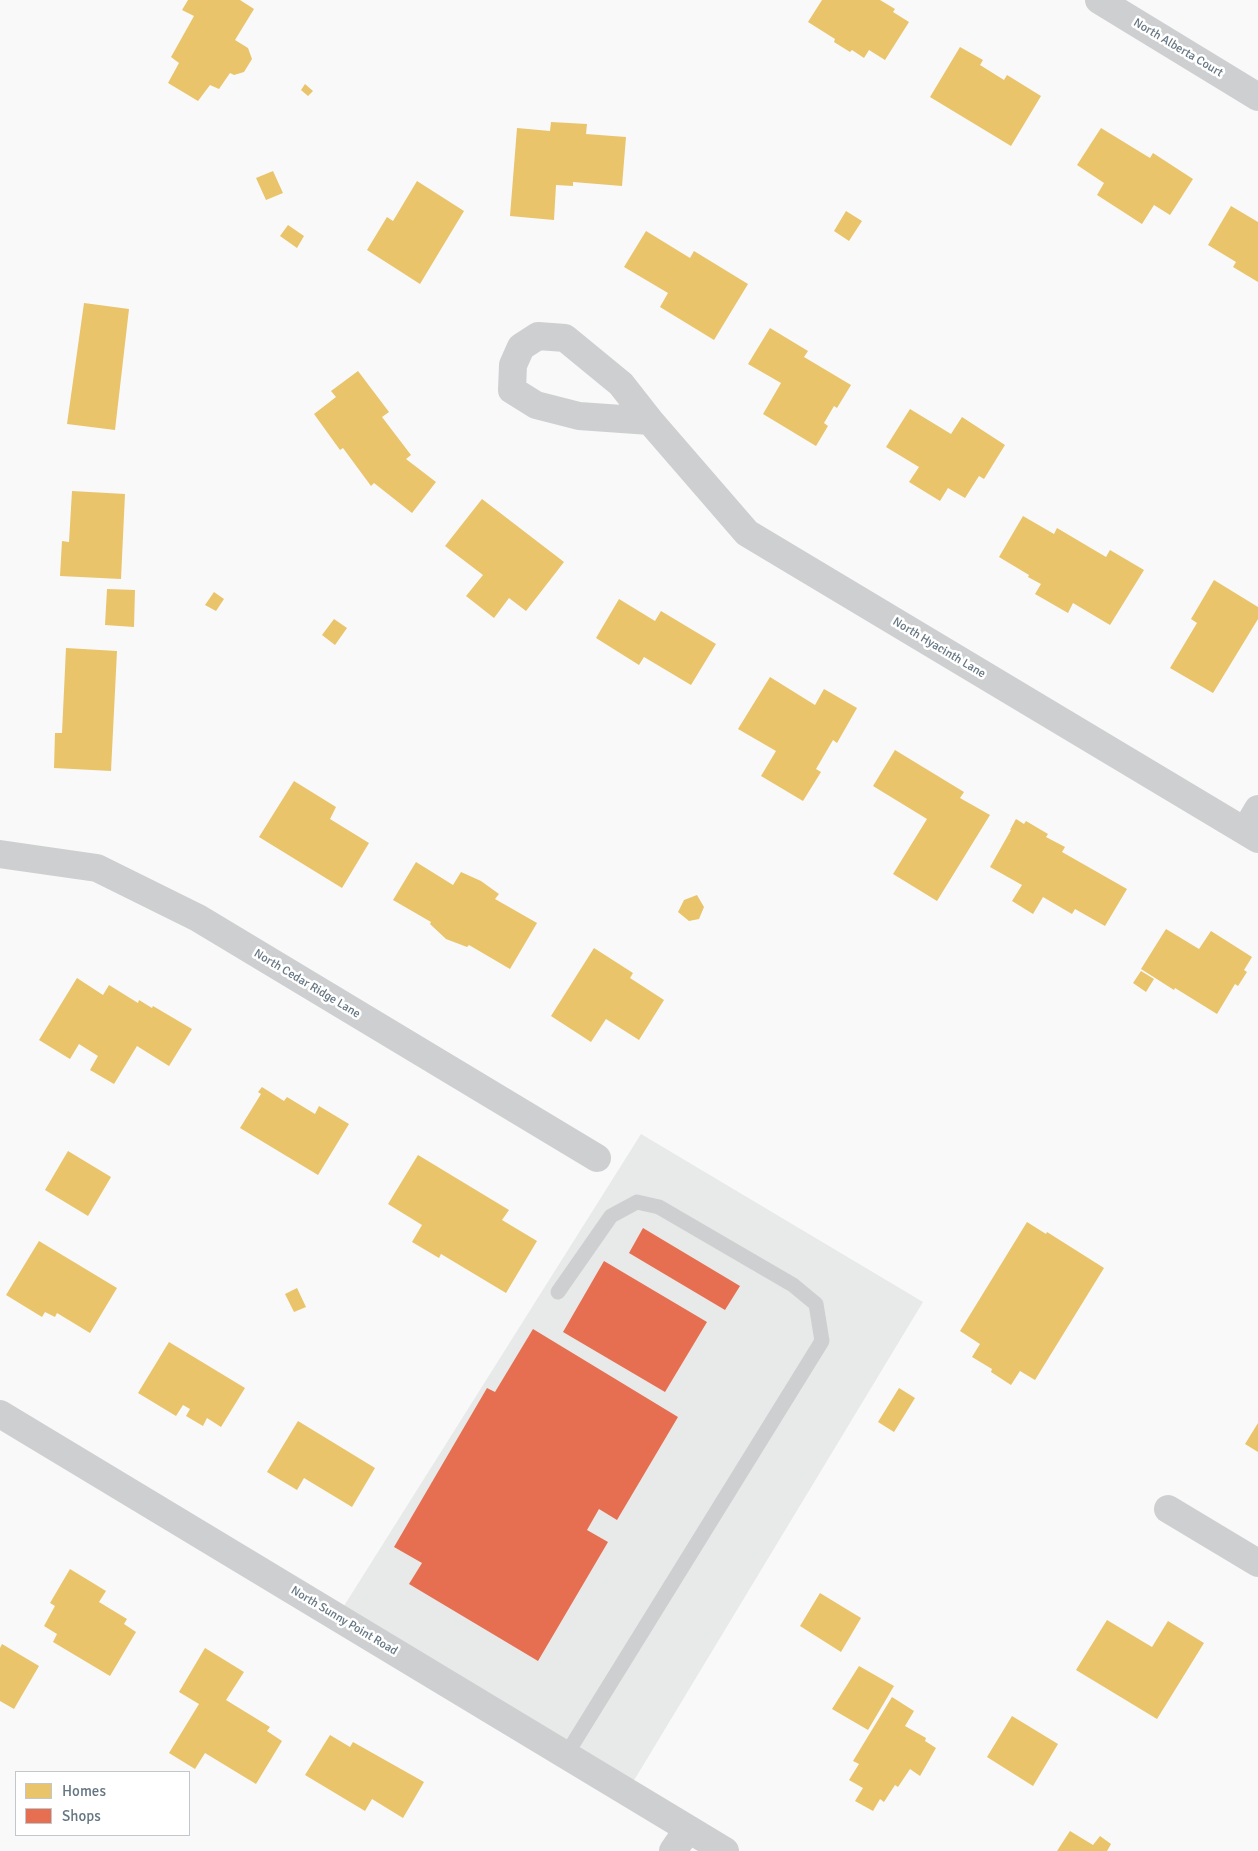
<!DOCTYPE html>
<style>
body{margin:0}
#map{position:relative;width:1258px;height:1851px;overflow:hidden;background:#f9f9f9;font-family:Signika,sans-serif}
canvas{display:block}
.legend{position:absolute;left:15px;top:1771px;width:175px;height:65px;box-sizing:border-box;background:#fff;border:1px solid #c1c8cd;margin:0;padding:6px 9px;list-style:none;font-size:15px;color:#657683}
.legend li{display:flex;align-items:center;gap:10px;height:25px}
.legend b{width:25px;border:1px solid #c1c8cd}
</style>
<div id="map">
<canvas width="1258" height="1851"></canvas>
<ul class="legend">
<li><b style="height:14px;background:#e9c46a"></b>Homes</li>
<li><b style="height:14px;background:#e76f51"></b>Shops</li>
</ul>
</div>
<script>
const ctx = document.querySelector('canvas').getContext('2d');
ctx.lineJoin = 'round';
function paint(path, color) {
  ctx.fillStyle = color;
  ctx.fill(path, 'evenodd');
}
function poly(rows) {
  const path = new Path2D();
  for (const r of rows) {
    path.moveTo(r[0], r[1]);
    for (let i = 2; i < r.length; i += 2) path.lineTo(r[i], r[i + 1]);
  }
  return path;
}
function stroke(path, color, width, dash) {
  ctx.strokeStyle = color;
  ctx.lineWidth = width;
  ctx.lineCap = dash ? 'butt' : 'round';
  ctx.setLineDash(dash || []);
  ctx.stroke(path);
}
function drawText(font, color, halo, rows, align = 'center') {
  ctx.font = font + ' Signika,sans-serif';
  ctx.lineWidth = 5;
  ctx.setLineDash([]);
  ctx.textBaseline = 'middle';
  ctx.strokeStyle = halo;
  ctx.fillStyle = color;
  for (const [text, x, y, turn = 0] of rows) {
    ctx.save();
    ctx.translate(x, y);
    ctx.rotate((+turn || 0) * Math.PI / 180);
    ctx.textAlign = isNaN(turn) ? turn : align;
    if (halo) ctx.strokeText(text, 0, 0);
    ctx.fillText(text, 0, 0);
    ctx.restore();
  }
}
paint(poly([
 [641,1134,923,1302,627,1792,337,1617]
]), '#e8e9e9');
paint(poly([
 [188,0,240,0,254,9,235,40,248,48,252,59,244,72,234,75,230,73,219,89,210,85,198,101,168,83,179,63,171,57,194,16,182,10],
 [822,0,880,0,895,9,893,12,909,22,885,60,869,50,864,58,852,50,850,52,834,42,835,39,808,22],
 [960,47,983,60,980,65,1004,80,1007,75,1041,96,1011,146,930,97],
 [305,84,313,91,308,96,301,90],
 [551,122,587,124,586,134,626,137,622,186,573,182,573,186,556,185,554,220,510,216,517,128,550,131],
 [1101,128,1150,158,1153,153,1193,179,1170,215,1154,205,1142,224,1097,195,1104,183,1077,165],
 [273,171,283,193,266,200,256,178],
 [417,181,464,211,420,284,367,250,387,217,393,221],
 [1231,206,1258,222,1258,282,1233,267,1236,262,1208,245],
 [846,211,862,221,849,241,834,231],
 [288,225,304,236,297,248,280,236],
 [646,231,690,258,694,251,748,284,714,340,660,307,668,293,624,267],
 [84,303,129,309,115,430,67,424],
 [770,328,808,351,804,357,851,385,837,408,834,406,824,423,828,426,816,446,763,414,781,383,748,364],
 [358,371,389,412,382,417,411,455,406,459,436,482,412,513,374,483,371,486,343,448,340,450,314,414,336,397,331,391],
 [910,409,951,434,962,417,1005,445,984,479,979,476,965,498,948,488,940,501,909,482,919,467,886,447],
 [72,491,125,494,121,579,60,576,62,541,69,542],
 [482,499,564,562,526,611,509,598,494,618,466,596,483,575,445,546],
 [1023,516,1054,534,1057,528,1106,557,1110,550,1144,570,1110,625,1073,603,1068,613,1035,594,1041,584,1028,577,1029,575,999,557],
 [1214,580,1258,607,1258,619,1213,693,1170,668,1197,623,1191,619],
 [107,589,135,590,134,627,105,625],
 [214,592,224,599,216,611,205,605],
 [619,599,655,621,661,611,716,644,691,685,644,657,639,665,596,638],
 [334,619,347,628,335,645,322,635],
 [66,648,117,651,111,771,54,768,55,733,62,733],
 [770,677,815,705,824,689,857,708,837,743,833,740,816,769,821,772,803,801,761,776,776,751,738,729],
 [895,750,964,792,960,798,990,815,937,901,893,874,927,819,873,786],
 [294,781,336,807,330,819,369,843,342,888,259,837],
 [1016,819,1024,824,1026,821,1048,834,1046,837,1065,847,1062,852,1127,889,1105,926,1075,909,1072,914,1043,897,1033,914,1012,901,1022,885,990,867,1011,830,1010,830],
 [416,862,453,885,461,872,481,881,499,894,495,899,537,923,510,969,469,945,467,947,446,939,430,924,431,922,393,900],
 [697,895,704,907,699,919,689,921,678,912,684,900],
 [1166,929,1199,949,1211,931,1252,957,1244,970,1247,972,1238,986,1235,984,1217,1014,1175,988,1174,990,1141,969],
 [594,948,633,973,630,978,664,1000,639,1040,606,1019,591,1042,551,1016],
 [1141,971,1154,979,1146,992,1133,983],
 [77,978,103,995,109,985,138,1003,139,1000,152,1008,153,1006,192,1029,169,1066,137,1046,114,1084,90,1070,98,1056,79,1044,70,1059,39,1040],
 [262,1087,284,1101,287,1097,315,1114,319,1106,349,1124,318,1175,240,1128,261,1094,258,1092],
 [68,1151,111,1177,88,1216,45,1190],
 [418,1155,509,1210,502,1220,537,1241,506,1293,441,1254,439,1258,412,1242,422,1225,388,1204],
 [1027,1222,1046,1234,1047,1232,1104,1268,1035,1380,1020,1371,1011,1385,991,1372,992,1369,972,1357,980,1344,960,1331],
 [39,1241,117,1288,90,1333,57,1313,55,1317,45,1312,42,1317,6,1295],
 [297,1288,306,1307,294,1312,285,1294],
 [169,1342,245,1388,221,1427,207,1418,203,1426,186,1416,190,1409,183,1405,176,1416,138,1393],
 [899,1388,915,1398,894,1432,878,1422],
 [298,1421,375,1468,352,1507,304,1478,297,1490,267,1472],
 [1258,1423,1258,1452,1245,1444],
 [70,1569,106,1591,99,1602,127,1619,124,1624,136,1632,110,1676,53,1642,57,1634,44,1626,55,1606,50,1603],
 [820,1593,861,1618,841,1652,800,1626],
 [1107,1620,1152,1647,1168,1621,1204,1643,1157,1719,1076,1670],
 [2,1644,39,1666,14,1709,0,1701,0,1648],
 [205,1648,244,1672,226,1700,270,1727,267,1731,282,1741,256,1784,205,1753,195,1769,169,1753,199,1704,179,1692],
 [859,1666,894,1686,868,1730,832,1709],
 [892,1697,914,1711,905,1726,926,1738,925,1741,936,1748,920,1776,910,1769,898,1787,895,1785,884,1802,880,1799,873,1811,855,1801,863,1788,849,1780,859,1764,853,1761],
 [1012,1716,1058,1744,1033,1786,987,1757],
 [330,1735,350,1747,353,1742,424,1782,403,1818,372,1799,365,1811,305,1775],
 [1070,1831,1093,1845,1100,1836,1111,1844,1107,1851,1057,1851]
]), '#e9c46a');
paint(poly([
 [643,1228,740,1286,725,1310,629,1253],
 [604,1261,707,1322,665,1392,563,1332],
 [533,1329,678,1417,617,1520,599,1509,587,1530,608,1542,538,1661,409,1584,422,1563,394,1547,487,1388,495,1392]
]), '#e76f51');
stroke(poly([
 [558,1292,611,1216,637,1202,659,1207,793,1285,816,1304,822,1341,566,1755]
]), '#cecfd0', 15);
stroke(poly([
 [1099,0,1258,97],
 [650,421,579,416,536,405,512,390,513,365,521,347,538,336,565,338,621,384,650,421,747,533,1258,839],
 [1245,831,1258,809],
 [0,854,97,868,198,918,597,1158],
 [0,1414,725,1851],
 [1168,1509,1258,1563],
 [673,1851,688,1829]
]), '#cecfd0', 28);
drawText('12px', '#657683', '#fff', [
 ["North Alberta Court",1178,48,31],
 ["North Hyacinth Lane",939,648,31],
 ["North Cedar Ridge Lane",307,984,31],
 ["North Sunny Point Road",344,1621,31]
]);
</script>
